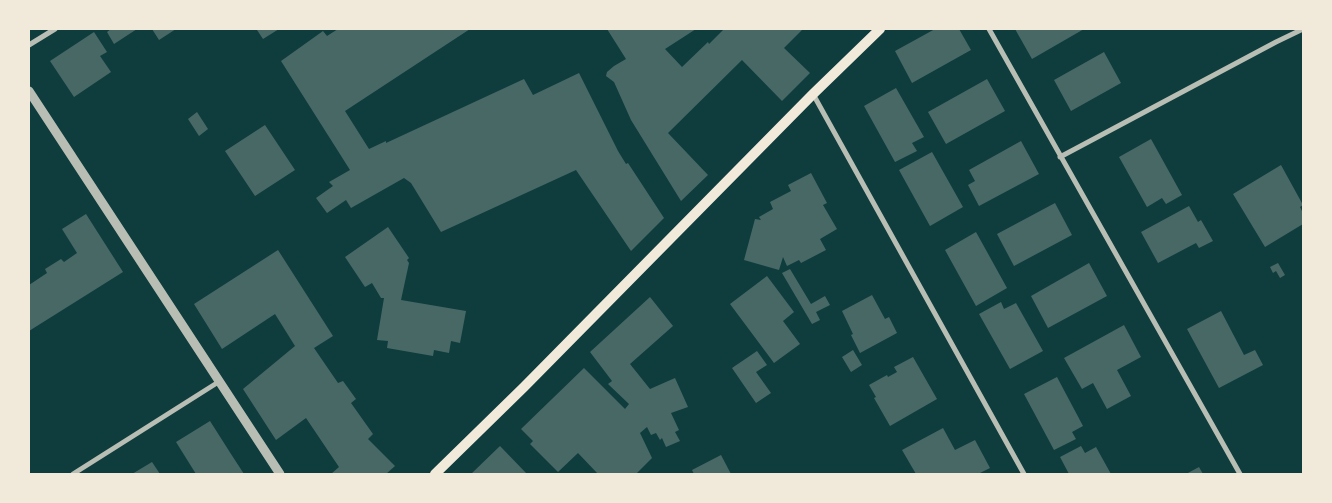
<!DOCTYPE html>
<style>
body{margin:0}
#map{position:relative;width:1332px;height:503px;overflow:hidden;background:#0f3d3e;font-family:"Nunito Sans",sans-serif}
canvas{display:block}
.frame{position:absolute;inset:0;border:30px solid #f1e9da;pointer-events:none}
</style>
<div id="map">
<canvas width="1332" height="503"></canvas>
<div class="frame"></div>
</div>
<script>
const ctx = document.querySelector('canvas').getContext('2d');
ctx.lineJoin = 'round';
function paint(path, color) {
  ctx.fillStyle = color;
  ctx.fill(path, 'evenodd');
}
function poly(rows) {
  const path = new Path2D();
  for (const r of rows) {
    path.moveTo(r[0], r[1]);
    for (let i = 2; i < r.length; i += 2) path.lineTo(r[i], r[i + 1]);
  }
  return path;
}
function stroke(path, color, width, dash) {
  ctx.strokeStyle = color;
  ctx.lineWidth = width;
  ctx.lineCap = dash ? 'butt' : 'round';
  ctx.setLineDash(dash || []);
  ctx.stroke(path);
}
paint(poly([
 [111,29,137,29,114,44,107,32],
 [152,29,176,29,159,40],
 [260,29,279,29,263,39,257,30],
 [338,29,470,29,345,111,369,149,386,141,386,143,524,79,533,95,579,73,618,151,626,164,628,163,664,218,631,251,576,170,441,232,411,183,404,178,351,208,346,200,327,213,316,198,333,186,329,182,350,170,281,61,323,31,327,36],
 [607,29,696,29,665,49,682,67,708,42,709,44,724,29,803,29,784,48,810,73,782,101,742,60,668,133,708,175,681,201,631,120,614,82,606,76,607,72,614,66,626,59],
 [935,29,959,29,971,50,912,83,895,51],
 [1015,29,1084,29,1032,59],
 [94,32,107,52,100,56,111,72,74,97,50,61],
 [1104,52,1121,83,1071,111,1054,80],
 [987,79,1005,111,946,144,928,112],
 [896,88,924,137,912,143,917,151,895,162,864,106],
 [197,112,208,129,199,136,188,119],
 [265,125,295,170,255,196,225,151],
 [1151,139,1182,195,1166,204,1162,198,1147,207,1119,157],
 [1021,141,1039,174,979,206,968,185,975,181,969,170],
 [932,152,963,207,930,226,899,170],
 [1281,165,1303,205,1300,207,1303,213,1303,224,1265,247,1233,194],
 [811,173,827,203,823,205,837,229,820,239,826,250,801,263,799,260,787,266,783,257,779,270,744,260,755,219,761,220,759,217,773,209,770,202,791,191,788,185],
 [1055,203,1072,235,1014,266,997,234],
 [1189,206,1198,222,1201,220,1213,241,1199,248,1196,243,1158,263,1141,232],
 [86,214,123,272,29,331,29,285,47,273,45,269,61,259,64,262,77,253,62,229],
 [388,227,409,258,407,260,409,263,401,300,466,311,460,343,451,341,449,353,434,350,433,356,387,348,388,341,377,340,384,298,381,298,372,283,365,287,345,257],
 [976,232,1007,288,976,306,945,250],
 [278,250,333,336,314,348,338,383,343,381,356,399,351,403,373,434,368,439,395,466,386,474,331,474,339,467,306,418,276,440,243,389,295,346,275,314,222,349,194,304],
 [1089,263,1107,296,1048,328,1031,296],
 [1278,263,1285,275,1280,278,1276,271,1273,273,1270,267],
 [790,269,811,304,825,296,830,305,816,312,820,320,812,324,782,273],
 [767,276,794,312,783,321,800,344,774,363,730,304],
 [872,295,885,319,889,317,897,333,860,353,851,335,853,334,842,311],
 [650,297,673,326,630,364,650,389,675,378,688,407,671,413,679,430,675,432,680,441,666,447,662,438,660,440,656,433,651,435,647,427,640,433,652,458,636,474,598,474,578,453,558,472,530,444,533,441,521,429,584,368,625,409,629,404,608,384,612,381,590,352],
 [1001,302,1004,309,1016,303,1043,351,1010,369,979,314],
 [1221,311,1244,355,1255,350,1263,365,1219,388,1187,329],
 [1124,325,1141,357,1117,370,1131,396,1107,409,1093,383,1082,389,1064,358],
 [853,350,862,365,851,372,842,357],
 [757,351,767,365,756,372,771,393,756,403,732,368],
 [913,357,937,399,890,426,874,398,876,397,869,385,887,375,888,377,897,372,894,367],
 [1057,377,1083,426,1072,432,1076,439,1054,450,1024,394],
 [210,421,231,454,244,474,196,474,176,442],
 [943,428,955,450,975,440,990,468,978,474,916,474,902,450],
 [500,446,527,474,471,474],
 [1081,446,1085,453,1096,447,1111,474,1069,474,1060,457],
 [721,455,731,474,694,474,692,470],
 [152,462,160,474,132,474],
 [1199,467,1203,474,1186,474]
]), '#486865');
stroke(poly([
 [989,29,1240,474],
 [29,45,55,29],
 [813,94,1024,474],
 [1060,157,1276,42,1303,29],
 [73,474,220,381]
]), '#b8beb3', 5);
stroke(poly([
 [29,91,280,474]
]), '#b8beb3', 9);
stroke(poly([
 [435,474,524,387,813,94,880,29]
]), '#f1e9da', 10);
</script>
